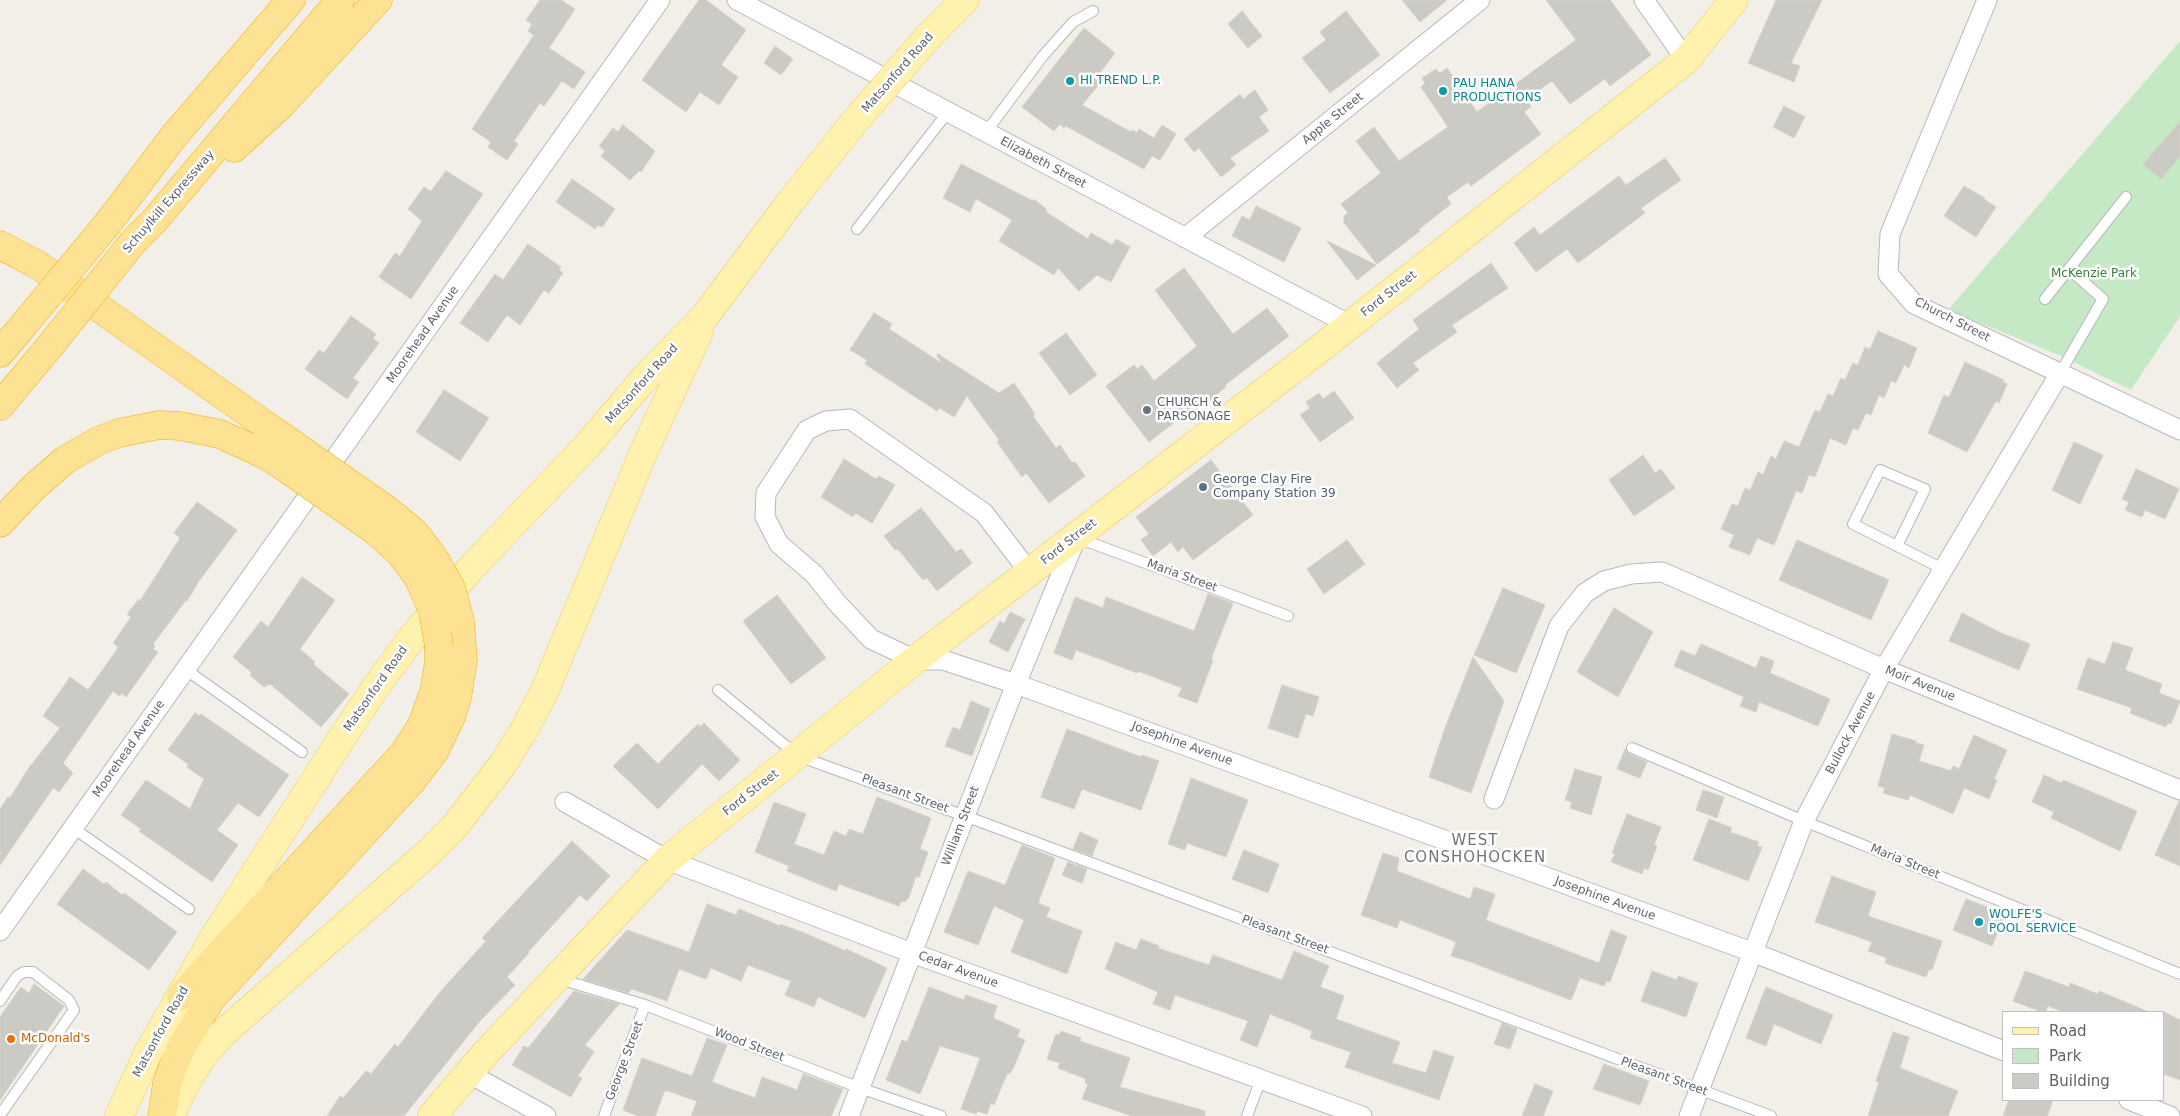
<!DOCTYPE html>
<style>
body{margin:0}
#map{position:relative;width:2180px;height:1116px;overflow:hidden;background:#f1efe8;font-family:"DejaVu Sans",sans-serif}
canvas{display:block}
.legend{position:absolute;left:2002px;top:1011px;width:162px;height:90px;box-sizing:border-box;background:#fff;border:1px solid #bfc1c3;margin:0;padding:6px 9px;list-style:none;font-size:15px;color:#5f6368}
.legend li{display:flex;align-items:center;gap:10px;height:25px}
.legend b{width:25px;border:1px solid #bfc1c3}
</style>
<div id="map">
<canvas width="2180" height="1116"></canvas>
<ul class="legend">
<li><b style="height:6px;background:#fff2af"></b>Road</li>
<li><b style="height:14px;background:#c5e8c5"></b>Park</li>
<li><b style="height:14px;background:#cccac5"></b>Building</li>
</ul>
</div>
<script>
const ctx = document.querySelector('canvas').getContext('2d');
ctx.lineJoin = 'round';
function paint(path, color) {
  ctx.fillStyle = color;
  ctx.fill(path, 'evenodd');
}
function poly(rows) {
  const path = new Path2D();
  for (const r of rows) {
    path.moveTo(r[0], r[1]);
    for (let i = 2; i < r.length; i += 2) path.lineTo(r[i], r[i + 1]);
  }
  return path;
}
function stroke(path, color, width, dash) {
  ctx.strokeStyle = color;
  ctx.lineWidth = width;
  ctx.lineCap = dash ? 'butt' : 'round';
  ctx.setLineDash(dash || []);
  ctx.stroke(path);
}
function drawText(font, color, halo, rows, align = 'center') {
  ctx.font = font + ' "DejaVu Sans",sans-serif';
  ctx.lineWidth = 5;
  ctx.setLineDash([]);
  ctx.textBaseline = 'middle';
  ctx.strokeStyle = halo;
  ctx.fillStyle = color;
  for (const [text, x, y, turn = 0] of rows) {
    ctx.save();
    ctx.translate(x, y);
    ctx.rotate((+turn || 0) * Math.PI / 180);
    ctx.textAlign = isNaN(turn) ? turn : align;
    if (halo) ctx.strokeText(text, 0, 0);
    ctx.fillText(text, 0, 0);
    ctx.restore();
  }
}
paint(poly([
 [2180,41,2180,316,2131,390,2059,355,1948,310]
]), '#c5e8c5');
const building = poly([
 [540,0,561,0,575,9,549,48,585,72,574,89,562,81,544,106,540,103,514,141,518,144,507,160,488,147,491,142,472,129,534,35,528,31,532,24,526,20,540,0],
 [699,0,706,0,746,30,721,65,738,77,719,105,700,92,686,112,642,80,699,0],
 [1402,0,1447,0,1420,22,1402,0],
 [1546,0,1610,0,1651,55,1610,86,1605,79,1570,104,1552,81,1526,99,1531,107,1524,112,1541,134,1471,186,1468,182,1447,197,1451,204,1418,230,1420,231,1377,264,1344,223,1344,216,1348,213,1341,204,1381,173,1356,141,1374,127,1399,161,1448,127,1421,87,1425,83,1422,78,1436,69,1440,73,1447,68,1477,112,1576,40,1546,0],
 [1776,0,1822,0,1791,63,1800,66,1794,82,1748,63,1776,0],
 [1242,11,1262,36,1248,48,1228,24,1242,11],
 [1346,11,1380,55,1330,93,1302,58,1326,40,1320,32,1346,11],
 [1084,28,1115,53,1095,79,1100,83,1082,105,1131,132,1132,130,1137,133,1139,129,1154,138,1162,125,1176,134,1160,160,1152,156,1144,169,1066,126,1064,128,1060,124,1054,131,1022,107,1084,28],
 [775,46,793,59,781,75,764,63,775,46],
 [1255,90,1268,110,1259,117,1269,131,1230,158,1236,165,1221,177,1199,148,1194,152,1184,139,1240,94,1243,99,1255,90],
 [1784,106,1805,117,1794,138,1773,127,1784,106],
 [2180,122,2180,156,2161,179,2143,164,2180,122],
 [623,125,655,151,641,172,639,171,630,180,601,156,605,151,599,146,613,128,618,132,623,125],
 [1665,158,1681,180,1641,208,1645,213,1578,263,1567,249,1536,272,1514,243,1534,227,1540,235,1619,176,1626,185,1665,158],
 [961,164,1033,201,1034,199,1047,210,1046,212,1088,239,1091,233,1112,245,1116,239,1130,247,1111,282,1097,275,1079,291,1058,268,1054,275,999,241,1012,220,976,199,970,212,943,198,961,164],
 [446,171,483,194,411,299,379,277,395,253,400,256,422,221,408,209,424,187,430,191,432,190,446,171],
 [572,179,615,209,602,227,598,225,595,229,556,202,572,179],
 [1964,186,1985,198,1984,199,1996,207,1976,237,1944,216,1964,186],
 [1256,206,1301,228,1284,262,1232,236,1242,216,1250,220,1256,206],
 [1327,241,1376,265,1357,280,1327,241],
 [528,244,561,267,559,270,563,273,549,293,544,290,520,325,507,315,488,342,460,323,495,274,503,280,528,244],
 [1491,263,1508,288,1452,325,1457,332,1413,363,1419,370,1397,388,1377,363,1419,329,1413,320,1491,263],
 [1184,268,1233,334,1267,308,1289,336,1225,385,1226,387,1197,410,1194,407,1149,442,1106,386,1134,365,1137,369,1142,365,1154,381,1197,346,1155,290,1184,268],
 [874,313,892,324,889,329,923,351,943,364,937,356,938,354,999,393,1014,383,1035,414,1033,416,1056,448,1060,445,1072,463,1075,462,1085,476,1049,503,1026,473,1022,477,997,442,999,440,967,396,954,417,940,408,937,411,865,364,867,360,850,350,874,313],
 [351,316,376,334,373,339,379,343,353,378,359,382,347,399,305,369,319,350,324,353,351,316],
 [1878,331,1917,348,1909,368,1904,365,1896,383,1891,381,1884,398,1879,395,1871,415,1866,413,1858,430,1853,428,1846,445,1830,438,1815,477,1809,475,1802,493,1796,491,1774,545,1757,538,1750,555,1729,547,1734,535,1721,529,1732,504,1738,506,1745,488,1750,490,1758,472,1763,475,1771,456,1776,459,1784,441,1799,447,1815,410,1820,412,1828,394,1833,396,1841,378,1845,380,1853,363,1858,365,1865,347,1870,349,1878,331],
 [1066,333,1097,375,1070,395,1039,353,1066,333],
 [1965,362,2004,380,2003,382,2007,384,1999,403,1996,401,1967,452,1928,433,1944,395,1949,397,1965,362],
 [444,390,489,418,460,461,416,432,444,390],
 [1334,391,1354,418,1320,442,1300,415,1310,408,1306,402,1319,393,1323,399,1334,391],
 [2074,442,2103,455,2080,504,2052,490,2074,442],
 [1643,455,1655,473,1661,469,1675,488,1634,516,1609,480,1643,455],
 [844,459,876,479,879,476,895,485,872,523,855,513,853,517,821,497,844,459],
 [1211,460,1253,515,1193,560,1183,547,1178,552,1171,542,1153,556,1141,540,1149,534,1136,517,1211,460],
 [2136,469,2179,489,2165,519,2145,510,2142,517,2125,510,2129,502,2122,499,2136,469],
 [197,502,237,530,199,581,187,601,186,600,153,644,155,646,153,649,158,652,126,697,121,693,120,696,113,691,63,763,73,773,59,792,53,788,0,865,0,809,8,797,10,798,28,769,60,728,43,716,70,677,88,690,116,651,118,647,113,643,131,617,127,614,139,599,140,601,180,538,174,533,197,502],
 [921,508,956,552,961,549,972,563,937,591,927,578,923,580,898,549,895,550,884,536,921,508],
 [1347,540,1365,564,1324,594,1307,569,1347,540],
 [1797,540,1889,580,1871,620,1779,580,1797,540],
 [302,577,335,600,300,649,315,662,313,664,349,694,321,727,270,684,264,687,250,675,252,673,233,657,261,621,268,627,302,577],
 [1503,588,1545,605,1516,673,1474,655,1503,588],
 [1208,594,1233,603,1211,659,1213,660,1197,703,1178,696,1182,688,1138,671,1137,673,1076,650,1072,660,1054,653,1075,597,1103,608,1106,597,1194,631,1208,594],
 [777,595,826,658,791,684,743,621,777,595],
 [1614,608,1653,632,1618,697,1577,672,1614,608],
 [1010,612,1025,619,1008,652,989,642,1000,621,1004,624,1010,612],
 [1962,613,2001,633,2030,644,2019,670,1949,641,1962,613],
 [2113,642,2133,648,2125,670,2162,684,2159,693,2180,701,2171,724,2168,723,2166,727,2130,713,2132,708,2077,689,2088,658,2105,664,2113,642],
 [1701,644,1756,668,1761,656,1774,661,1770,673,1830,699,1818,726,1759,702,1756,712,1740,706,1744,697,1674,666,1681,650,1695,656,1701,644],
 [1473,657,1504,701,1471,793,1429,777,1445,728,1473,657],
 [1282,685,1319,697,1313,716,1306,714,1298,738,1268,728,1282,685],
 [971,701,990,709,972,756,945,746,953,727,960,730,971,701],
 [195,713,199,716,201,714,289,775,259,817,238,803,217,830,238,845,212,882,139,831,141,829,121,815,146,780,190,809,204,779,187,767,188,764,168,750,195,713],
 [704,723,740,760,719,781,702,764,658,809,613,766,637,743,658,764,698,724,700,727,704,723],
 [1067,729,1141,757,1142,755,1159,761,1141,810,1082,789,1074,809,1041,797,1067,729],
 [1892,734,1916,741,1916,743,1924,745,1919,761,1951,771,1953,766,1959,769,1974,735,2007,750,1994,779,1997,780,1989,799,1964,788,1953,814,1910,795,1908,800,1883,793,1885,788,1878,786,1892,734],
 [1625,749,1629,754,1647,762,1640,778,1617,769,1625,749],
 [1575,769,1602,777,1591,815,1570,808,1572,802,1565,800,1575,769],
 [2044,775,2062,783,2063,780,2137,811,2120,851,2051,818,2054,812,2032,802,2044,775],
 [1191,778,1248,800,1226,857,1187,843,1185,850,1168,844,1191,778],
 [1703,790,1724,797,1717,818,1696,810,1703,790],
 [877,797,931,818,920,849,928,852,919,878,916,876,909,897,905,902,901,901,899,906,839,884,836,891,787,871,789,866,755,852,774,802,806,814,794,844,824,855,834,831,846,836,849,829,863,834,877,797],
 [2179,801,2180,801,2180,866,2155,855,2179,801],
 [1627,814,1661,827,1654,845,1657,846,1648,870,1644,868,1642,874,1611,862,1615,854,1612,853,1627,814],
 [1709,819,1732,828,1730,832,1759,842,1757,846,1762,847,1748,881,1693,860,1709,819],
 [1080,832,1098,840,1092,856,1073,849,1080,832],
 [572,841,610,876,587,901,580,895,528,952,529,953,507,977,515,985,479,1022,404,1116,327,1116,340,1096,343,1098,366,1071,371,1074,395,1044,398,1047,440,992,486,941,482,938,572,841],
 [1022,845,1055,858,1038,903,1050,908,1046,917,1082,931,1067,974,1011,952,1024,920,994,906,978,945,944,932,968,871,1005,885,1022,845],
 [1244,850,1279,864,1268,893,1232,879,1244,850],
 [1383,853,1399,858,1397,871,1470,899,1474,887,1495,894,1486,920,1599,963,1611,930,1627,936,1610,982,1606,981,1604,986,1580,978,1571,1000,1468,961,1451,956,1456,942,1400,920,1397,928,1361,915,1383,853],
 [1068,862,1087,869,1082,883,1062,875,1068,862],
 [83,869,104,884,106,882,122,895,124,893,177,932,149,970,57,904,83,869],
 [1832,876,1876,892,1868,916,1942,941,1932,970,1929,969,1926,977,1885,963,1887,958,1868,951,1872,942,1815,922,1832,876],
 [1966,899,2005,914,1992,946,1953,930,1966,899],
 [707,904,736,915,739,909,780,926,780,924,802,932,846,951,846,949,887,968,865,1018,818,997,814,1007,785,995,791,981,748,965,741,981,711,968,706,979,679,969,667,1001,632,989,628,993,583,979,627,930,689,952,707,904],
 [1141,939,1159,946,1158,948,1209,965,1213,955,1282,980,1294,951,1329,966,1320,987,1344,996,1336,1019,1400,1042,1392,1063,1426,1073,1434,1050,1454,1057,1439,1100,1345,1067,1351,1052,1310,1038,1312,1031,1270,1014,1257,1047,1240,1040,1248,1021,1175,995,1170,1010,1153,1004,1158,992,1105,969,1116,942,1136,950,1141,939],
 [1652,971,1677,980,1678,976,1698,983,1686,1017,1641,1001,1652,971],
 [2025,971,2069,987,2070,983,2098,994,2099,991,2149,1012,2064,1012,2048,1006,2045,1012,2042,1012,2013,1001,2025,971],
 [34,984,64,1006,0,1100,0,1017,21,987,29,993,34,984],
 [929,987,964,1000,966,995,997,1006,993,1018,1020,1030,1017,1037,1025,1040,1013,1069,1009,1074,1007,1074,994,1105,991,1103,987,1114,977,1111,976,1114,961,1109,980,1058,940,1046,920,1094,886,1080,902,1040,907,1042,929,987],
 [1766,987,1833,1015,1821,1044,1774,1024,1766,1046,1746,1038,1766,987],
 [574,991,619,1004,585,1045,594,1052,578,1076,582,1078,571,1097,512,1065,524,1046,528,1048,574,991],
 [2164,1012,2180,1020,2180,1080,2164,1074,2164,1012],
 [1502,1023,1517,1029,1510,1049,1494,1044,1502,1023],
 [1061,1031,1081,1038,1080,1041,1130,1058,1120,1087,1205,1111,1205,1116,1132,1116,1082,1099,1088,1084,1085,1083,1086,1079,1058,1068,1060,1063,1047,1059,1056,1034,1059,1035,1061,1031],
 [1893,1032,1909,1037,1900,1068,1958,1091,1948,1116,1868,1116,1879,1082,1876,1081,1893,1032],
 [707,1038,727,1045,712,1082,755,1098,762,1077,797,1090,803,1074,843,1089,831,1116,691,1116,697,1101,665,1090,655,1116,638,1116,623,1110,642,1058,692,1076,707,1038],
 [1604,1064,1649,1081,1640,1105,1593,1089,1604,1064],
 [1535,1084,1553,1091,1543,1116,1522,1116,1535,1084],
 [2009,1100,2053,1100,2047,1116,2003,1116,2009,1100]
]);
paint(building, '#cccac5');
stroke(building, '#d6d1c6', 1);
const lane = poly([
 [986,132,1042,57,1073,22,1093,11],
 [857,229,948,112],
 [2045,299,2126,197],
 [2060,373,2103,299,2069,269],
 [1078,538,1288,616],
 [1897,546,1925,489,1880,470,1853,524,1943,569],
 [185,669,302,752],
 [718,690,798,756,965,816,1771,1116],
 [1632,748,1804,821,2180,974],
 [73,828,189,909],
 [560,979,645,1005,860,1088,941,1116],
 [0,1001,17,976,24,972,33,972,69,1000,74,1010,0,1115],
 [604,1116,645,1005],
 [1247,1116,1261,1079]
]);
const street = poly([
 [737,0,1350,325],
 [1644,0,1686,60],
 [1987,0,1890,234,1888,274,1914,304,2180,430],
 [1185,238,1480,0],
 [1030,573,984,513,850,419,826,421,807,430,766,493,765,517,779,544,814,574,837,603,871,639,915,660,943,660,1016,684,1752,952,2004,1051],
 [1494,799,1559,626,1585,593,1604,581,1631,574,1662,572,1884,669,2180,790],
 [565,802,667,860,912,953,1362,1116],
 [0,931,660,0],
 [468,1073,546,1116],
 [2129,1100,2170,1116],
 [849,1116,1016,684,1076,538],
 [1689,1116,1804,821,1884,669,2060,373]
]);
const primary = poly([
 [928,37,965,0],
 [119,1116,149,1051,216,934,351,724,382,678,415,634,473,566,586,447,644,379,706,315,791,201,856,120],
 [170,1116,187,1081,202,1057,222,1034,428,853,455,826,503,764,524,730,545,690,645,449,699,332],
 [432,1116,483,1056,667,860,915,660,1317,351,1686,60,1734,0]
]);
const highway = poly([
 [234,148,281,105,378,0],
 [108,223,174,136,291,0],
 [133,242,155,220,340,0],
 [0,245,38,265,274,431],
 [0,353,17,333],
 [0,406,50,346],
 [387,510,415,533,434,558],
 [0,523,33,488,65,460,100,440,119,433,159,425,180,426,220,434,259,452],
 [373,529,399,552,418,577],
 [181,996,404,753,422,725,434,692,439,663,439,646],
 [162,1116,167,1084,174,1064,183,1044,211,999,411,782,434,752,451,717,457,698,463,660,460,621]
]);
stroke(lane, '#b5b8bc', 12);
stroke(street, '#b5b8bc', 21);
stroke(primary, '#f2c960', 29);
stroke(highway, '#f9ab00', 29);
stroke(lane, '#fff', 10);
stroke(street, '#fff', 19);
stroke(primary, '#fff2af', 28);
stroke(highway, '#fde293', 28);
const primaryBridge = poly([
 [856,120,928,37]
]);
const highwayBridge = poly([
 [17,333,108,223],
 [50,346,133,242],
 [274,431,387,510],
 [259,452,280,464,373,529],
 [434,558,451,588,460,621],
 [418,577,433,611,439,646]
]);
stroke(primaryBridge, '#f2c960', 29, []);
stroke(highwayBridge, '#f9ab00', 29, []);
stroke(primaryBridge, '#fff2af', 28);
stroke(highwayBridge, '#fde293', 28);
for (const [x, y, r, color] of [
 [1070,81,5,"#0f9aa8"],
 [1443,91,5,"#0f9aa8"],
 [1147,410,5,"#6b7280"],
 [1203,487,5,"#5c6f8a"],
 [1979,922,5,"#0f9aa8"],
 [11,1039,5,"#e8710a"]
]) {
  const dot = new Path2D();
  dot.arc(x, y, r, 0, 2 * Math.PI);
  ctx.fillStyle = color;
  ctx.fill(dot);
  stroke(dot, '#fff', 2);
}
drawText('12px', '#5f6368', '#fff', [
 ["Matsonford Road",898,73,-49],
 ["Apple Street",1333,119,-39],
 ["Elizabeth Street",1043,163,28],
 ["Schuylkill Expressway",169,202,-49],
 ["Ford Street",1389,294,-38],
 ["Church Street",1952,320,27],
 ["Moorehead Avenue",423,335,-55],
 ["Matsonford Road",642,384,-48],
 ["Ford Street",1069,542,-38],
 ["Maria Street",1182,576,20],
 ["Moir Avenue",1920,684,22],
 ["Matsonford Road",376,689,-55],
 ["Bullock Avenue",1851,733,-62],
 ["Josephine Avenue",1182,744,20],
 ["Moorehead Avenue",129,749,-55],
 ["Ford Street",751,793,-38],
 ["Pleasant Street",905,794,20],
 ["William Street",961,826,-69],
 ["Maria Street",1905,862,22],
 ["Josephine Avenue",1605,899,20],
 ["Pleasant Street",1285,935,20],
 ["Cedar Avenue",958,970,20],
 ["Matsonford Road",161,1032,-61],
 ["Wood Street",749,1045,21],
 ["George Street",625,1061,-69],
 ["Pleasant Street",1664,1077,20]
]);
drawText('12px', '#0d838f', '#fff', [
 ["HI TREND L.P.",1080,81],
 ["PAU HANA",1453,84],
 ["PRODUCTIONS",1453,98],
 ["WOLFE'S",1989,915],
 ["POOL SERVICE",1989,929]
], 'left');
drawText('12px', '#348238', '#fff', [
 ["McKenzie Park",2094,274]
]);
drawText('12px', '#5b616d', '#fff', [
 ["CHURCH &",1157,403],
 ["PARSONAGE",1157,417]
], 'left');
drawText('12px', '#4e5e75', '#fff', [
 ["George Clay Fire",1213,480],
 ["Company Station 39",1213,494]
], 'left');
drawText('12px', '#c56008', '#fff', [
 ["McDonald's",21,1039]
], 'left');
ctx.letterSpacing = '1px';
drawText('15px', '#70757a', '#fff', [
 ["WEST",1475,841],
 ["CONSHOHOCKEN",1475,858]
]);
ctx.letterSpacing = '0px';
</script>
